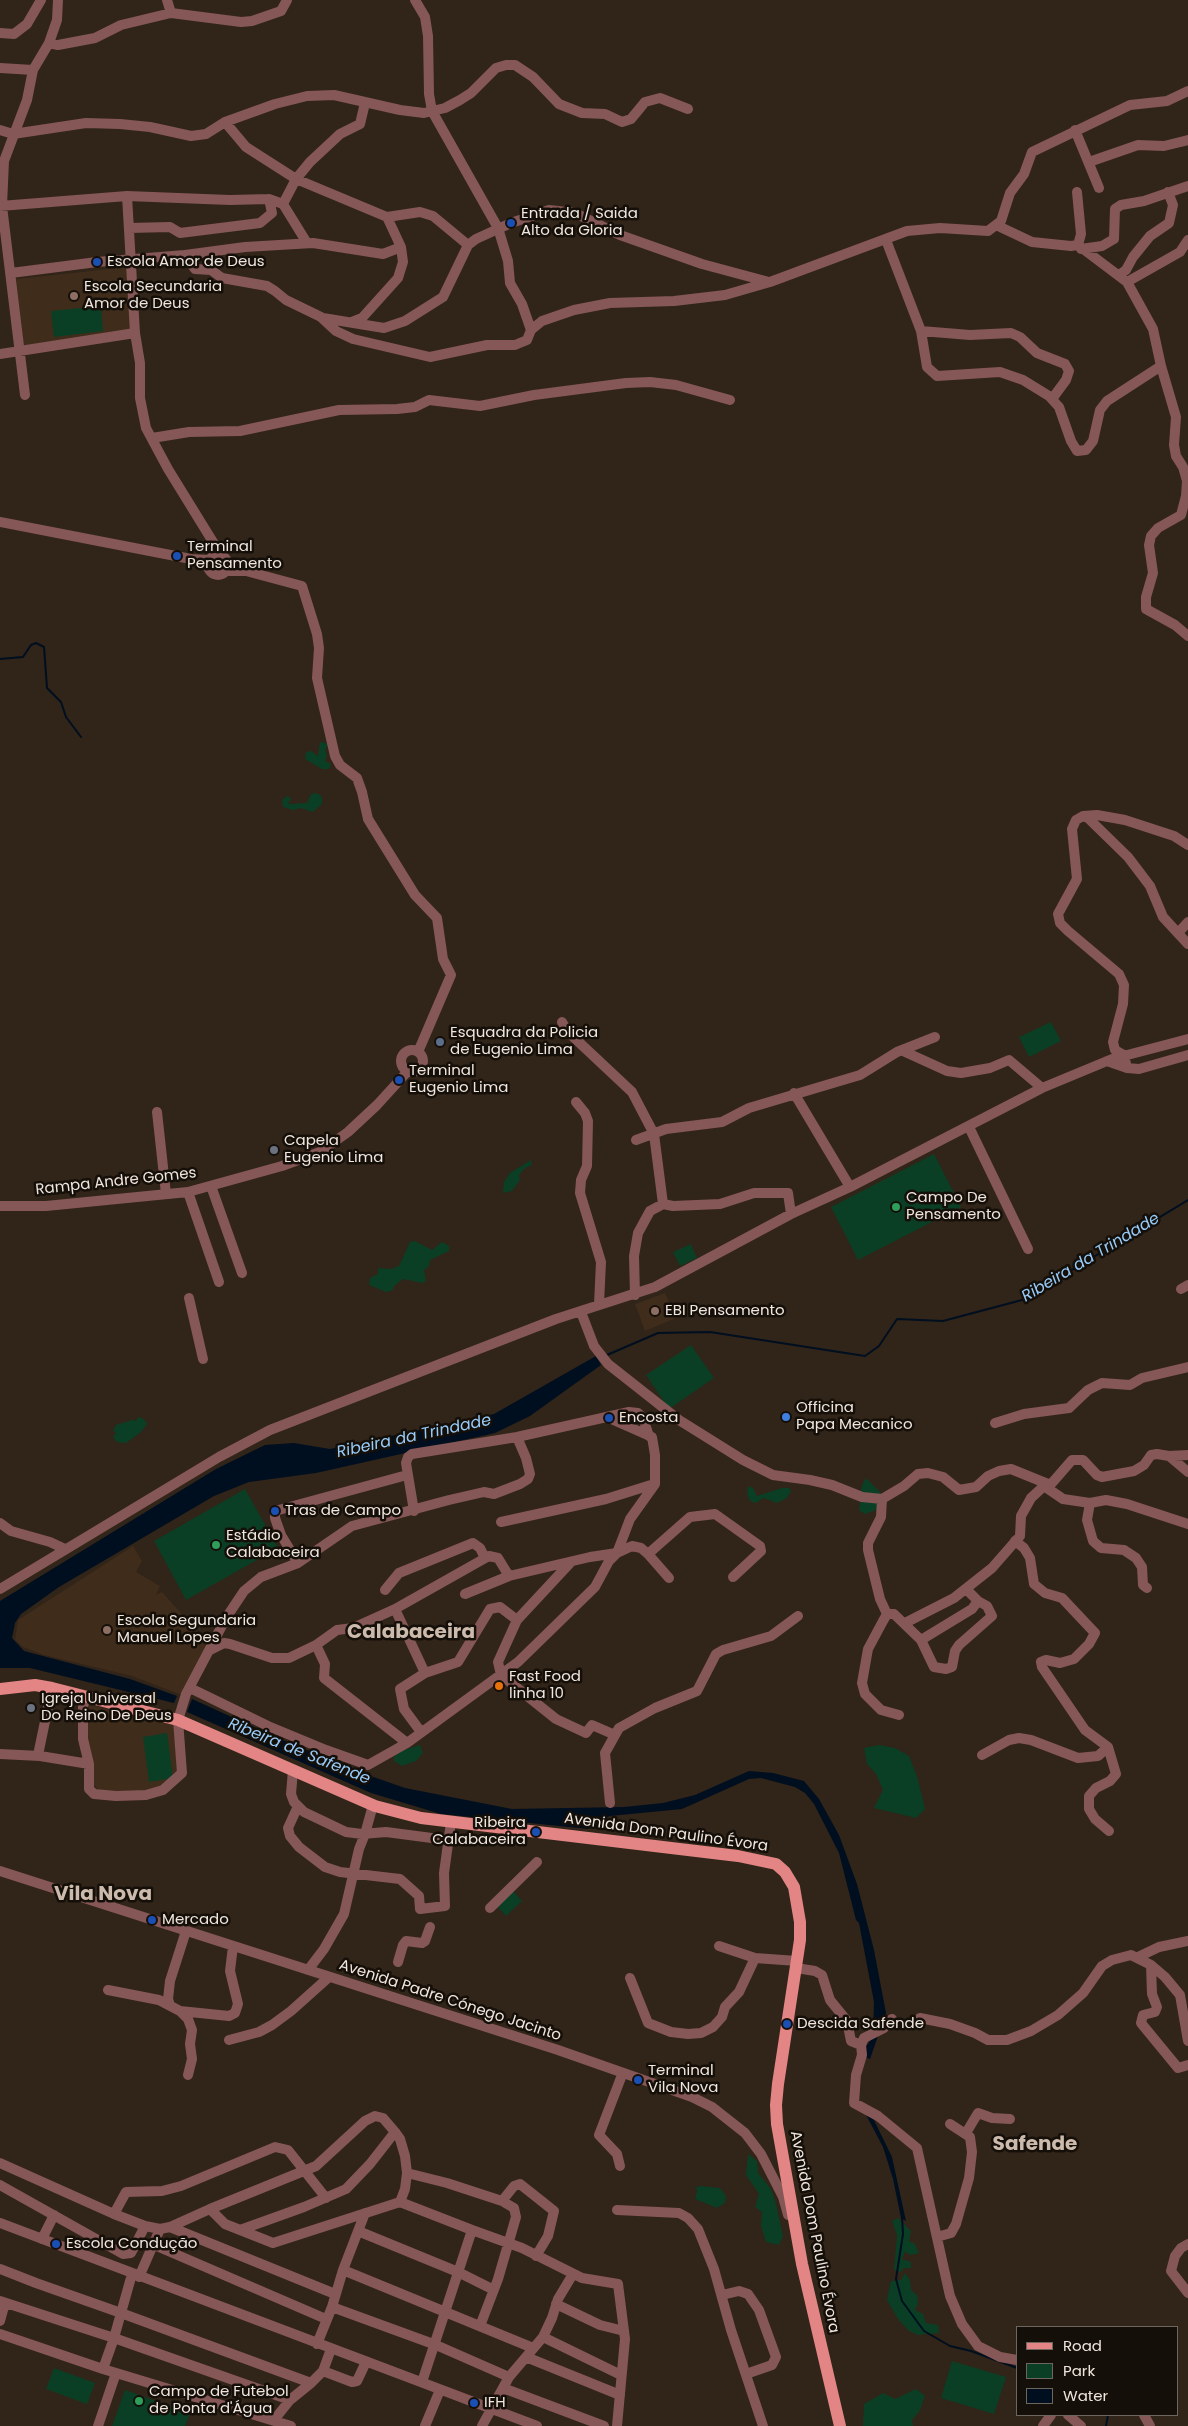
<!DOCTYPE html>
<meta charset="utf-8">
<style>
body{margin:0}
#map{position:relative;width:1188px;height:2426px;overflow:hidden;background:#312418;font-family:Poppins,sans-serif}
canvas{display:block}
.legend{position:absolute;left:1016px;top:2326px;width:162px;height:90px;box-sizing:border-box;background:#150f09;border:1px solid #6d655e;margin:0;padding:6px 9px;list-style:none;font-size:15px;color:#f0e6de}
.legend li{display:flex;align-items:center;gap:10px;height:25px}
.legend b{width:25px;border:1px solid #6d655e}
</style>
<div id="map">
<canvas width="1188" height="2426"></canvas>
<ul class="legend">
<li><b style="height:6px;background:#e28584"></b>Road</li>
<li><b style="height:14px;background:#0b3f25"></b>Park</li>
<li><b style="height:14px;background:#000f20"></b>Water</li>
</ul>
</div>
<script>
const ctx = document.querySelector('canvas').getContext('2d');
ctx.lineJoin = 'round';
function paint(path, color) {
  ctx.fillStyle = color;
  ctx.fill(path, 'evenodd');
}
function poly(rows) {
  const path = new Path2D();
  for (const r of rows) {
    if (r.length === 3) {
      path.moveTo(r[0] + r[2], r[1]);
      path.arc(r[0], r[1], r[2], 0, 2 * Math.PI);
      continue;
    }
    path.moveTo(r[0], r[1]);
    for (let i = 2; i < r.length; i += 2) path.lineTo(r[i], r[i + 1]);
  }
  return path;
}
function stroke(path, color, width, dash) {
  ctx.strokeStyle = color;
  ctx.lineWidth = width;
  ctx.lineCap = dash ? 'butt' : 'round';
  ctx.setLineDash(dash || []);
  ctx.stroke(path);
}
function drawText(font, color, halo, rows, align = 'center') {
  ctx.font = font + ' Poppins,sans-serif';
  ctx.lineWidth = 5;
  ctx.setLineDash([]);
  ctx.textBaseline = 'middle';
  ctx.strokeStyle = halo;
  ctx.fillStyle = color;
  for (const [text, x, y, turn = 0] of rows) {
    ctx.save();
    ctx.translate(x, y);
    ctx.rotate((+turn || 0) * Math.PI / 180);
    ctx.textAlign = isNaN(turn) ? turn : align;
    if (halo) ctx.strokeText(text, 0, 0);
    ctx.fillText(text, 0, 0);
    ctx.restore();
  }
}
paint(poly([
 [128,267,131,330,24,346,16,279],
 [665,1293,676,1318,645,1331,635,1304],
 [133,1546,142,1561,136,1572,160,1586,156,1595,162,1592,206,1641,207,1646,182,1695,132,1676,44,1655,23,1647,15,1640,18,1620],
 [90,1705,176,1725,178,1773,169,1783,145,1791,101,1793,93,1784,86,1726,87,1710]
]), '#3f2c1b');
paint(poly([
 [101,306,103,331,54,337,51,311],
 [320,742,329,744,325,750,327,755,325,761,331,764,329,769,322,769,305,759,306,752,311,751,318,756],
 [317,793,322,797,322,804,313,812,301,808,293,810,283,807,282,800,287,796,291,798,288,804,307,803,311,794],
 [1051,1022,1061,1041,1029,1057,1019,1037],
 [934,1154,961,1207,858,1260,831,1207],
 [531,1160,532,1165,525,1168,519,1175,520,1180,512,1191,503,1193,504,1182,510,1173],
 [415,1241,432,1250,442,1242,449,1246,449,1251,430,1260,429,1266,424,1270,426,1281,422,1283,403,1279,394,1286,393,1290,386,1292,369,1285,370,1278,378,1274,378,1268,391,1269,399,1266,410,1242],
 [691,1244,697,1258,680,1266,673,1252],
 [691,1345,714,1378,669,1409,646,1375],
 [138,1417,144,1419,147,1424,141,1432,126,1443,117,1442,113,1437,116,1433,113,1431,116,1425,132,1420,136,1421],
 [866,1478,886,1498,879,1509,865,1514,859,1510,862,1485],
 [748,1486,753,1488,757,1496,782,1488,789,1488,791,1491,787,1498,777,1503,764,1498,755,1503,750,1501,747,1494],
 [245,1489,278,1548,186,1600,154,1541],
 [167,1733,173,1778,149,1782,143,1737],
 [420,1745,423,1753,416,1761,402,1766,394,1761,394,1756,404,1750],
 [879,1745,895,1748,909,1756,917,1776,925,1809,916,1818,874,1808,883,1790,876,1774,867,1764,864,1748],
 [513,1891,522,1901,506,1916,497,1906],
 [748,2154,757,2161,758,2173,771,2189,776,2204,783,2236,779,2245,766,2242,761,2226,762,2212,755,2207,759,2194,746,2175],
 [701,2186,720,2188,726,2196,725,2203,717,2208,695,2199,697,2192,696,2187],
 [898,2218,911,2231,909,2241,915,2244,919,2253,911,2255,905,2252,902,2259,911,2262,911,2268,904,2268,901,2272,894,2270,897,2235,892,2221],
 [905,2273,910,2280,911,2290,917,2295,918,2304,915,2310,923,2314,926,2323,938,2325,939,2333,918,2335,909,2331,898,2319,887,2300,891,2281,901,2280],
 [952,2361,1006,2377,994,2414,941,2398],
 [54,2368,95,2383,87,2404,46,2389],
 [916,2389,925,2396,919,2412,912,2420,913,2426,863,2426,864,2404,883,2393,895,2399],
 [125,2390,190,2413,185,2426,112,2426]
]), '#0b3f25');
paint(poly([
 [596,1356,601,1365,530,1416,495,1433,316,1473,249,1482,214,1496,59,1587,21,1614,15,1623,12,1638,24,1651,130,1679,177,1696,174,1703,30,1668,0,1668,0,1601,216,1469,265,1445,294,1443,330,1449,494,1414],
 [192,1699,276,1737,359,1772,405,1788,512,1809,624,1807,663,1803,695,1795,749,1771,773,1773,804,1781,819,1799,839,1835,857,1884,874,1950,886,2013,870,2059,864,2057,865,2048,873,2037,874,2002,859,1923,856,1920,839,1853,814,1804,805,1793,795,1787,761,1778,749,1779,682,1809,610,1816,595,1822,589,1829,441,1814,371,1793,187,1712],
 [864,2111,870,2112,892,2157,906,2221,901,2218,893,2179,883,2147]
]), '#000f20');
stroke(poly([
 [0,659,23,657,31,645,36,643,44,647,47,688,61,702,66,717,81,737],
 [607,1355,658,1333,710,1332,865,1356,879,1346,897,1319,943,1321,1022,1300,1188,1200],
 [902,2217,903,2234,896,2279,902,2301,924,2331,950,2346,971,2351,1017,2368],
 [1106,2426,1108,2415]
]), '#000f20', 2);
stroke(poly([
 [167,0,171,13],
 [415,0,425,17,428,36,429,94,432,111,498,228,508,261,510,283,522,304,531,330,542,321,574,310,610,303,674,301,725,295,770,282,907,231,940,228,988,231,1001,221,1010,193,1024,174,1032,152,1130,105,1167,101,1188,91],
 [0,33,14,34,27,24,41,0],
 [49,43,57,20,58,0],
 [0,68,33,70],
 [225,122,246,147,296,179,387,217,420,212,433,216,468,245],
 [0,130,13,134,86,123,120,124,150,127,191,136,206,134,225,122,275,104,307,96,334,95,400,110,424,113,445,108,460,100,471,93,496,68,506,65,515,65,533,77,559,104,582,113,605,114,622,122,631,119,645,102,660,98,688,109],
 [1075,130,1099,188],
 [1089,162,1138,145,1164,146,1188,140],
 [127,196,135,333,140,363,140,398,146,428,168,469,221,555],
 [283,204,296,179,310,162,340,134,360,124,365,103],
 [0,206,127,196,230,200,269,199,283,204,307,243],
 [996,225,1032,242,1071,246,1078,245,1081,234,1077,192],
 [129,228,170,227,180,233,260,223,272,213,269,199],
 [886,240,921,331,927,367,937,376,1000,372,1023,380,1049,396,1059,407,1071,441,1077,451,1086,450,1093,441,1100,410,1107,401,1161,366,1153,329,1127,282,1078,245],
 [1081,249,1102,246,1114,239,1115,209,1121,205,1144,201,1188,186],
 [185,255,245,247,313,243,383,254,401,247,387,217],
 [11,273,97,262,185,255,195,269,211,270,222,278,267,286,275,291,286,300,321,317,336,331,353,339,430,357,487,345,515,345,527,340,531,330],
 [1119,275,1126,270,1133,257,1150,236,1169,223,1173,205,1168,192],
 [1127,282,1180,252,1188,240],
 [323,318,384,328,405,321,443,297,468,245,476,239,511,223,549,210,575,213,620,235,702,264,769,282],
 [352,322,362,318,398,278,403,262,401,247],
 [921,331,970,335,1011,333,1020,337,1037,353,1065,364,1069,371,1066,380,1052,399],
 [0,354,135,333],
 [1161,366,1176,417,1174,445,1176,456,1183,467,1187,481,1186,496,1181,515,1158,528,1151,536,1149,545,1153,573,1146,597,1146,609,1175,625,1188,636],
 [25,395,2,206,4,161,27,100,33,70,49,43,58,45,95,38,121,25,171,13,241,22,252,21,281,11,287,0],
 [152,438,189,432,240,431,339,410,397,409,415,407,429,400,480,406,534,395,626,383,650,382,676,385,730,400],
 [0,522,191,559,209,560],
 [218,565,10],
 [226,571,246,571,302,586,317,634,319,648,317,678,335,756,340,765,357,778,362,792,368,819,415,895,437,918,443,959,451,975,418,1052],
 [1083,816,1097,815,1125,820,1174,836,1188,845],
 [1178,933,1188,922],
 [562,1022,567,1031,632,1092,654,1134,663,1204,650,1211,638,1233,634,1256,635,1295],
 [412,1061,11],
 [903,1051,947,1071,961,1073,990,1068,1009,1060,1042,1088],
 [1107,1061,1127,1068,1139,1069,1188,1055],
 [1127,1068,1124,1055,1115,1050,1113,1042,1123,1004,1124,985,1119,974,1068,931,1060,923,1058,914,1077,879,1072,829,1076,820,1083,816,1088,818,1128,857,1150,886,1163,917,1188,944],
 [794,1093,850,1187],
 [576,1102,585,1113,588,1121,587,1166,581,1180,580,1193,601,1262,599,1304],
 [157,1112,166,1194],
 [969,1127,1028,1249],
 [636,1140,666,1129,722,1122,749,1108,860,1075,897,1052,935,1037],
 [211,1186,242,1273],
 [188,1192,219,1282],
 [663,1204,673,1206,720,1204,754,1193,788,1193,791,1214],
 [0,1206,46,1206,188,1192,282,1166,320,1152,348,1132,377,1105,408,1071],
 [1181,1289,1188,1285],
 [189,1298,203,1359],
 [581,1312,594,1346,608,1364,679,1420,743,1460,773,1475,810,1480,832,1485,862,1497,882,1499,904,1486,918,1474,928,1473,943,1477,959,1490,976,1487,988,1476,999,1471,1011,1469,1048,1484,1052,1483,1072,1460,1083,1460,1097,1475,1102,1477,1134,1471,1144,1465,1151,1455,1157,1454,1169,1456,1188,1472],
 [995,1423,1024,1414,1069,1408,1088,1390,1102,1383,1130,1385,1142,1378,1188,1367],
 [1169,1456,1188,1455],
 [882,1499,881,1517,868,1543,868,1550,880,1599,887,1614],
 [1090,1503,1106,1500,1127,1504,1188,1524],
 [414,1511,406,1463,408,1457,412,1454,517,1437,629,1412,638,1413,643,1418,649,1436],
 [501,1522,606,1499,654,1484],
 [0,1523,11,1531,50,1542,65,1549],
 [1015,1541,1024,1548,1030,1558,1034,1584,1045,1593,1062,1598,1095,1633,1089,1644,1074,1659,1060,1663,1046,1660,1041,1662,1042,1667,1085,1730,1108,1747,1116,1774,1110,1781,1096,1788,1089,1796,1089,1809,1095,1819,1109,1831],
 [648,1554,690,1517,715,1514,760,1546,761,1551,733,1577],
 [298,1563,281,1535,275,1518,275,1511,407,1475],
 [0,1589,219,1457,270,1430,556,1319,655,1287,791,1214,850,1187,1042,1088,1112,1059,1188,1039],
 [385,1590,399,1573,473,1543,480,1548,485,1558],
 [465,1594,509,1576],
 [395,1609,425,1673],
 [517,1620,498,1662,501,1675,556,1719,586,1733,592,1725,615,1735],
 [905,1623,954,1598,992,1568,1020,1536,1021,1516,1031,1498,1044,1486,1063,1499,1090,1503,1087,1520,1093,1541,1101,1548,1124,1550,1136,1558,1142,1567,1143,1585,1147,1588],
 [921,1640,972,1609,978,1601],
 [316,1645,325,1664,324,1678,407,1743],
 [210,1650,224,1643,230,1644,272,1658,289,1658,316,1645,337,1630,353,1628,395,1609,489,1556,498,1558,509,1576,590,1557,617,1553,632,1546,641,1548,648,1554,669,1578],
 [190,1688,268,1726,326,1750,368,1765,407,1743,518,1662,595,1587,609,1561,617,1553,630,1519,655,1484,655,1455,652,1437,609,1418],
 [86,1696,83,1707,83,1739,89,1764,89,1789,94,1794,116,1796,146,1795,163,1790,182,1773,178,1720,186,1694,226,1618,244,1591,261,1577,298,1563,352,1526,449,1500,484,1492,494,1494,520,1484,528,1479,530,1474,526,1458,517,1437],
 [899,1715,881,1710,865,1694,862,1683,868,1649,883,1621,887,1614,894,1614,921,1640,934,1667,946,1669,952,1667,955,1651,959,1645,992,1616,987,1606,978,1601,966,1589],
 [421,1732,404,1709,400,1689,425,1673,458,1662,490,1609,500,1607,517,1620,570,1563],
 [0,1754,40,1756,89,1764],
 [38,1755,52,1688],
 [982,1755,1009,1740,1019,1738,1031,1740,1078,1758,1098,1756,1108,1747],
 [293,1770,291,1794,294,1802,304,1812,346,1832,362,1834,386,1832,447,1840],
 [610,1803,605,1753,619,1728,655,1708,697,1691,716,1654,723,1650,771,1636,798,1616],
 [298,1806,288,1828,290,1836,299,1847,325,1867,340,1872,400,1879,419,1896,420,1909,445,1906,444,1873,451,1822],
 [0,1871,558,2050,692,2097,712,2107,745,2133,761,2154,783,2197,788,2215],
 [490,1908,537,1862],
 [719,1946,755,1958],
 [1138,1957,1159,1947,1188,1941],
 [398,1962,403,1945,406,1941,422,1943,425,1941,430,1927],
 [1151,1965,1152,1994,1157,2007,1155,2012,1143,2015,1141,2023,1178,2068,1188,2065],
 [796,1968,815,1971,822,1975,830,2000,847,2021,851,2041,861,2045],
 [308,1970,324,1949,344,1914,359,1849,365,1834,373,1805],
 [630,1978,648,2023,671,2032,688,2034,701,2033,713,2027,722,2017,725,2007,739,1992,755,1958,797,1961],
 [108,1990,159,2000,180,2011,188,2019,192,2030,190,2044,192,2059,188,2075],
 [170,2005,168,1999,170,1981,186,1931],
 [180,2011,229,2016,235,2013,238,2004,230,1971,233,1946],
 [920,2018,950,2024,975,2033,988,2040,1007,2040,1031,2031,1058,2015,1083,1993,1102,1966,1112,1960,1131,1955,1151,1965,1165,1977,1180,1995,1188,2041],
 [892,2019,886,2023,884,2028,864,2038,861,2045,862,2055,856,2075,854,2103,878,2116,917,2148,950,2296,962,2324,978,2346,1000,2357,1017,2360],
 [229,2040,259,2032,272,2025,291,2011,329,1977],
 [966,2133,978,2113,992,2118,1010,2119],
 [0,2163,114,2214,145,2226,160,2229],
 [620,2166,617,2154,599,2135,622,2075],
 [407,2173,447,2183,502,2201,514,2208,516,2217,498,2279,480,2326],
 [0,2185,123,2254,131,2253,145,2226],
 [502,2201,514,2186,520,2184,554,2211,548,2236,536,2256],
 [210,2209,316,2166,365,2121,375,2116,383,2118,395,2132,400,2139,405,2156,407,2173,405,2189,400,2202],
 [617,2210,679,2213,688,2218,698,2229,714,2269,731,2330,763,2426],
 [114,2214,126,2192,162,2191,181,2186,275,2147,288,2150,326,2198],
 [0,2223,537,2426],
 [170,2227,335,2294],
 [240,2230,304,2207,346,2189,370,2164,395,2132],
 [472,2230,522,2248,582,2278,618,2284,625,2339,617,2426],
 [358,2231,458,2272,492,2289],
 [937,2237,951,2233,956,2224,969,2178,972,2152,970,2137,950,2124],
 [42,2239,54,2215],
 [152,2244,326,2319],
 [1188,2244,1181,2248,1175,2256,1171,2271,1188,2293],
 [0,2269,36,2283,121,2313,311,2383,290,2400,114,2338,121,2313,132,2274],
 [343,2270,365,2213],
 [139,2277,160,2229,170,2227,210,2209,225,2224,273,2243,400,2202,472,2230,422,2382],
 [722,2295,739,2291,748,2294,759,2310,776,2357,772,2365,746,2374],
 [0,2301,114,2338,103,2369],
 [556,2304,600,2325,624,2331],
 [332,2307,436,2345,509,2377],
 [0,2321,5,2303],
 [0,2334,103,2369,291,2426],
 [543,2337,621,2375],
 [317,2344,332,2307,343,2270,533,2348],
 [526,2357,620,2395],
 [323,2371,352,2382,357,2381,366,2362],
 [311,2383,323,2371,331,2349],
 [503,2388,604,2426],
 [1068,2415,1081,2426],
 [1144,2415,1150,2426],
 [274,2420,290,2400],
 [98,2426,116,2373],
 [425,2426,440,2390],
 [482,2426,509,2377,543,2337,552,2318,558,2299,573,2274],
 [1043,2426,1051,2415]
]), '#855756', 10);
stroke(poly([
 [0,1689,35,1685,52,1688,178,1720,375,1806,421,1818,738,1856,776,1864,785,1872,794,1887,800,1922,800,1940,778,2084,776,2105,777,2124,802,2264,840,2426]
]), '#e28584', 12);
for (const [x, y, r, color] of [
 [511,223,5,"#1a4fb4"],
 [97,262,5,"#1a4fb4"],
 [74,296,5,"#8d6e63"],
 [177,556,5,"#1a4fb4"],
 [440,1042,5,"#5c6f8a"],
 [399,1080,5,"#1a4fb4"],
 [274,1150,5,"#6b7280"],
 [896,1207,5,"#2e9e5b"],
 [655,1311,5,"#8d6e63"],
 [786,1417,5,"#3f7fe0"],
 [609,1418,5,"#1a4fb4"],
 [275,1511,5,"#1a4fb4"],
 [216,1545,5,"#2e9e5b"],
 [107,1630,5,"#8d6e63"],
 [499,1686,5,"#e8710a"],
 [31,1708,5,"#6b7280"],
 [536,1832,5,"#1a4fb4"],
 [152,1920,5,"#1a4fb4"],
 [787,2024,5,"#1a4fb4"],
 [638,2080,5,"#1a4fb4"],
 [56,2244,5,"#1a4fb4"],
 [139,2401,5,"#2e9e5b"],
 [474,2403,5,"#1a4fb4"]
]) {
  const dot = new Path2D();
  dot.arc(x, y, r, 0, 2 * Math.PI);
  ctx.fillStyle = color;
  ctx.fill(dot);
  stroke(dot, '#150f09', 2);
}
drawText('15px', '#f0e6de', '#150f09', [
 ["Entrada / Saida",521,214],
 ["Alto da Gloria",521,231],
 ["Escola Amor de Deus",107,262],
 ["Escola Secundaria",84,287],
 ["Amor de Deus",84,304],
 ["Terminal",187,547],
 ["Pensamento",187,564],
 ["Esquadra da Policia",450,1033],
 ["de Eugenio Lima",450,1050],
 ["Terminal",409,1071],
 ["Eugenio Lima",409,1088],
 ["Capela",284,1141],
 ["Eugenio Lima",284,1158],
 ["Campo De",906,1198],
 ["Pensamento",906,1215],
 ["EBI Pensamento",665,1311],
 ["Officina",796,1408],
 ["Papa Mecanico",796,1425],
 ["Encosta",619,1418],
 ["Tras de Campo",285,1511],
 ["Estádio",226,1536],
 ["Calabaceira",226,1553],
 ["Escola Segundaria",117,1621],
 ["Manuel Lopes",117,1638],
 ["Fast Food",509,1677],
 ["linha 10",509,1694],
 ["Igreja Universal",41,1699],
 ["Do Reino De Deus",41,1716],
 ["Ribeira",526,1823,"right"],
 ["Calabaceira",526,1840,"right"],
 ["Mercado",162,1920],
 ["Descida Safende",797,2024],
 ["Terminal",648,2071],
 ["Vila Nova",648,2088],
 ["Escola Condução",66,2244],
 ["Campo de Futebol",149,2392],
 ["de Ponta d'Água",149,2409],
 ["IFH",484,2403]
], 'left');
drawText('15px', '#f0e6de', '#150f09', [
 ["Rampa Andre Gomes",116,1182,-6],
 ["Avenida Dom Paulino Évora",666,1833,8],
 ["Avenida Padre Cónego Jacinto",450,2001,18],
 ["Avenida Dom Paulino Évora",814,2232,79]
]);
drawText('italic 16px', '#97ccfa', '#150f09', [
 ["Ribeira da Trindade",1091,1258,-31],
 ["Ribeira da Trindade",414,1437,-12],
 ["Ribeira de Safende",299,1752,22]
]);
drawText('bold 20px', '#ccbbac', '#150f09', [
 ["Calabaceira",411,1633],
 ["Vila Nova",103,1895],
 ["Safende",1035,2145]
]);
</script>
